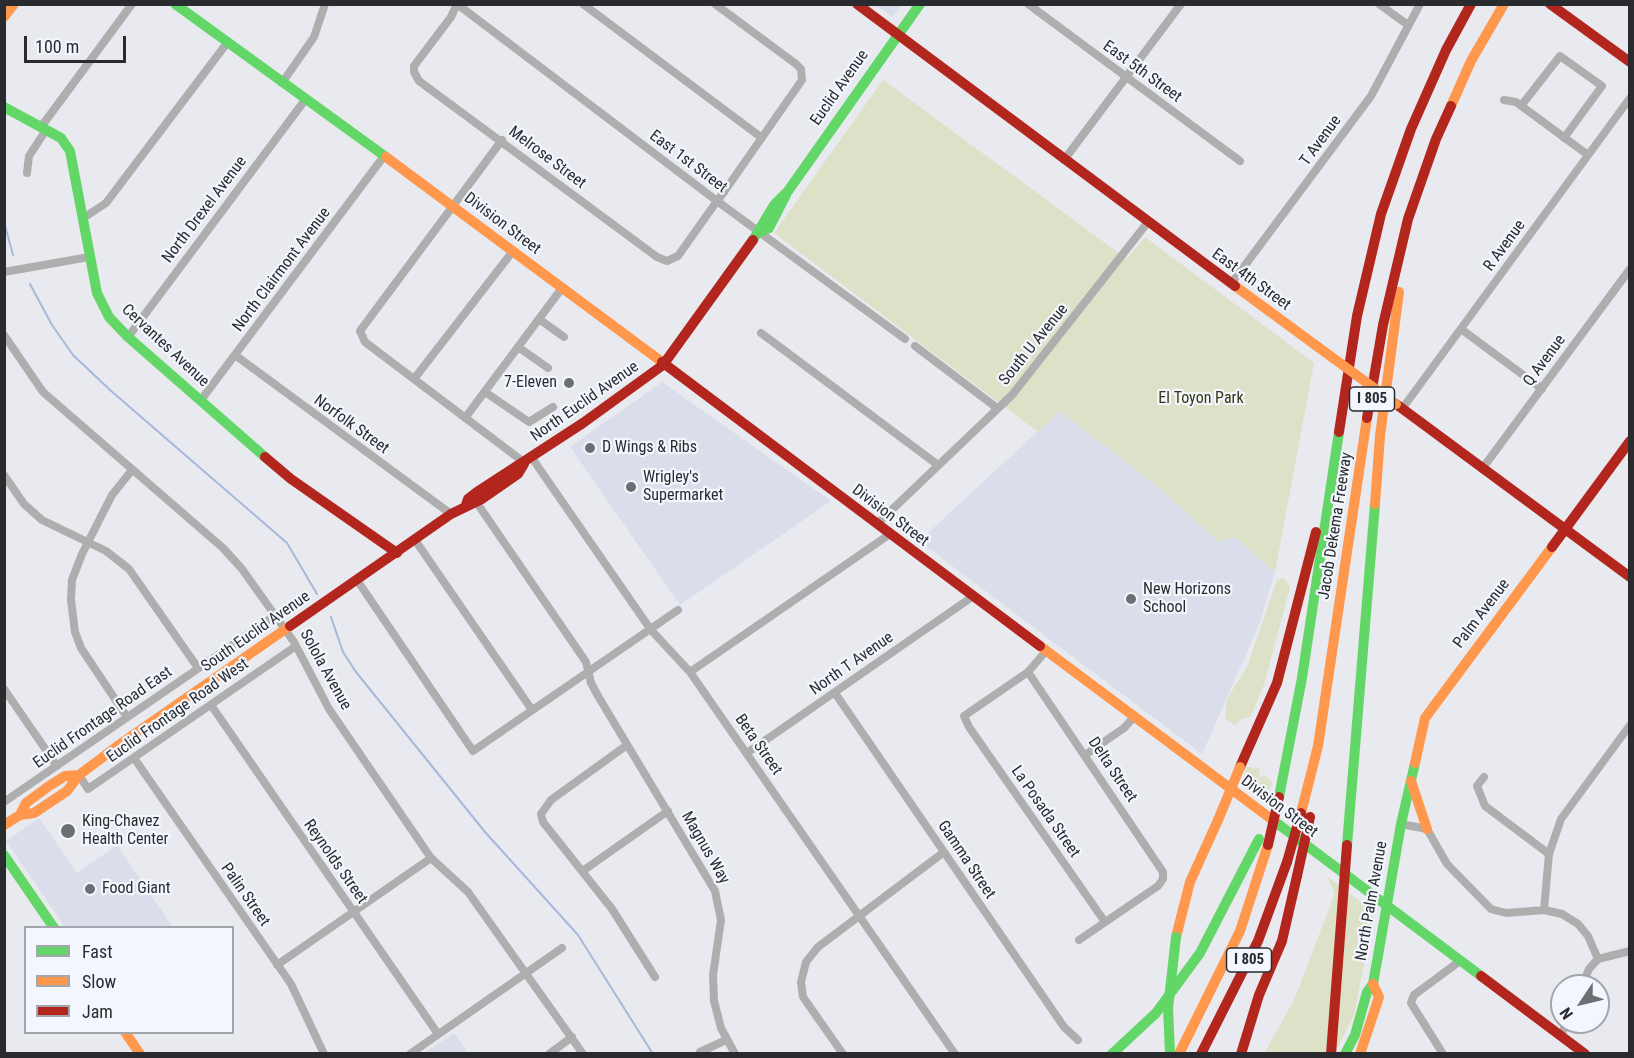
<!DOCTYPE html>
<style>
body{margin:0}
#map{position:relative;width:1634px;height:1058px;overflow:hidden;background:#e8eaf0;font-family:"Roboto Condensed",sans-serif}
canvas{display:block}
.frame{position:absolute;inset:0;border:6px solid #292b2f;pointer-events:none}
.legend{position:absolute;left:24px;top:926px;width:210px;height:108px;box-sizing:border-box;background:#f3f6fd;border:2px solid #a2a5ab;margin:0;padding:8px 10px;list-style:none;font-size:18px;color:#292b2f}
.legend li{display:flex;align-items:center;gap:12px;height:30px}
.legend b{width:30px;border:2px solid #a2a5ab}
.north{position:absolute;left:1550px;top:974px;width:60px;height:60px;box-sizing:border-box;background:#f3f6fd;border:2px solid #a2a5ab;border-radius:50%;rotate:235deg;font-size:16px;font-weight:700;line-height:24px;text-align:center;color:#292b2f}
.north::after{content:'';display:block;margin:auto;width:21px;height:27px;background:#6c6e73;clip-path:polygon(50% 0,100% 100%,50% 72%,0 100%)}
.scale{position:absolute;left:24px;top:36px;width:102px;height:27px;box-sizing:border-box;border:3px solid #292b2f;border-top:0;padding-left:8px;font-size:18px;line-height:21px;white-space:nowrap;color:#292b2f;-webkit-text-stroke:4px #f3f6fd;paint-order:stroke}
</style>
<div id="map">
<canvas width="1634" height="1058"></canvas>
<div class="frame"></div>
<ul class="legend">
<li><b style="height:8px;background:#63d668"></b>Fast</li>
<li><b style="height:8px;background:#ff974d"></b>Slow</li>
<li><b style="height:8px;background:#b3261e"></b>Jam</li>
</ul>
<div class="north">N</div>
<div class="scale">100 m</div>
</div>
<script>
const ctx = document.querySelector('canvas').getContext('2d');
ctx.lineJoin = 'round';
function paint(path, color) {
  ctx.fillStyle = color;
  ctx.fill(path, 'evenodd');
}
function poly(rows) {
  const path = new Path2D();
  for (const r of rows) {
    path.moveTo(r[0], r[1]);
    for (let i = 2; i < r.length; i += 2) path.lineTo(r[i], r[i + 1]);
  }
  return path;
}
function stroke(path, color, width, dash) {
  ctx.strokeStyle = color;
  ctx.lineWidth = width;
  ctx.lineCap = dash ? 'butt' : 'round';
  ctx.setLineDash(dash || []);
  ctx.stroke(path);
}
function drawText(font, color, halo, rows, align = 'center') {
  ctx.font = font + ' "Roboto Condensed",sans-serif';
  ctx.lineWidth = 4.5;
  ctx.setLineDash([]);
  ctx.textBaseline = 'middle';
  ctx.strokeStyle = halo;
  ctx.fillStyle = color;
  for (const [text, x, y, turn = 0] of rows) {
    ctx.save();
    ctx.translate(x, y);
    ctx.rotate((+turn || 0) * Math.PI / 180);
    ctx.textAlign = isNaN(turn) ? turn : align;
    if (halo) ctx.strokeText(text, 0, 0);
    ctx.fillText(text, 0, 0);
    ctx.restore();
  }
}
paint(poly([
 [876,5,902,5,892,17],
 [662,382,831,501,680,605,570,447],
 [1060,411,1156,485,1219,542,1235,537,1275,572,1259,625,1202,754,919,541],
 [39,818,77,873,117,845,172,926,65,927,6,841],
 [454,1033,468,1053,424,1053]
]), '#d9deea');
paint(poly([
 [883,80,1127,259,1145,237,1314,363,1275,572,1235,537,1219,542,1156,485,1060,411,1038,432,774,233],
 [1284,578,1290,587,1265,682,1251,716,1241,719,1235,725,1225,719,1227,699,1247,667,1277,580],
 [1247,767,1260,769,1259,778,1265,775,1272,782,1270,789,1259,792,1243,778],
 [1326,876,1369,908,1373,918,1354,1015,1335,1053,1264,1054,1295,998,1335,893]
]), '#dce1c8');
stroke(poly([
 [4,222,13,255],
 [30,284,52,325,73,355,110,390,287,543,317,594],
 [331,617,343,652,356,672,485,832,578,935,653,1054]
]), '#a6b9da', 2);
stroke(poly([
 [583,4,762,138],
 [715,4,796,64,801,69,802,80,724,192,717,201,678,256,667,261,657,257,419,81,414,72,414,66,451,17,457,4,717,201,905,339],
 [1028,4,1240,161],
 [1379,4,1408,25],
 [282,83,314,37,325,4],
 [1504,100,1516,102,1588,155],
 [1521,106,1560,56,1602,86,1564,138],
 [41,127,132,4],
 [502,140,360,331,365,342,525,463],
 [1064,160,1181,4],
 [27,173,29,156,46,130],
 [82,219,106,203,227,43],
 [4,272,89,257],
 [1231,284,1371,96,1420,4],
 [539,319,564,337],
 [1461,329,1542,389],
 [761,333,938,465],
 [4,335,43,392,223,548,242,569,294,642,329,709,431,858,468,892,583,1054],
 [128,337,305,100],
 [915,346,997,408],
 [518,347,548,368],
 [235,355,451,514],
 [414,379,513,251],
 [485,392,529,422,553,407],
 [201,400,384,156],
 [1402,409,1630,98],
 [465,418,562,288],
 [532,458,651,630,690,672,955,1054],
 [1482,469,1630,269],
 [4,475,24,504,42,520,106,551,129,569,198,668],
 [477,503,586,662,591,683,598,696,715,891,721,920,713,975,714,1001,721,1028,735,1054],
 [877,524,1012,395,1148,222],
 [415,540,532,710],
 [357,580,473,751,678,610],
 [1046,651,1028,672,964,716,969,727,1105,922],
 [690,672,890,534],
 [1028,672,1163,872,1163,879,1158,886,1079,940],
 [4,689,57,766],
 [835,693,1064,1027,1078,1040],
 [211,705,438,1034],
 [127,717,81,648,75,632,71,600,72,580,82,554,112,495,132,470],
 [627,745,551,800,541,814,543,822,612,909,655,977],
 [747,753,972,597],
 [1085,755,1124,728,1135,716],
 [134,758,291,984,324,1054],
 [79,775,88,789,296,646],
 [1484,777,1477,786,1485,806,1549,854],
 [4,802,276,615],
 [1401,824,1427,829,1447,864,1491,909,1506,913,1544,910,1562,914,1578,924,1588,936,1598,959],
 [584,870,668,811],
 [1544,910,1549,854,1561,819,1630,725],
 [277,965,431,858],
 [1582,986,1589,969,1598,959,1630,951],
 [1561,1035,1567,1022],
 [700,1052,726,1040],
 [410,1054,562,948],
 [549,1054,572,1037],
 [843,1054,803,997,801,982,806,962,818,947,944,852],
 [1443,1054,1411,1003,1414,995,1460,961]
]), '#aeaeaf', 8);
stroke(poly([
 [175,4,386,157],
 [4,107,61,138,70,151,97,293,109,317,128,337,265,457],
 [759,232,769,228,786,195],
 [753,240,774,205,788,191,920,4],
 [1279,797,1302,678,1339,432],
 [1274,821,1481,976],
 [1347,845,1375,504],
 [4,855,54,928],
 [1112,1054,1156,1013,1200,953,1259,839],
 [1345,1054,1355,1035,1367,992,1373,984,1401,824,1415,763]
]), '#63d668', 10);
stroke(poly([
 [4,17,14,4],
 [1451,106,1471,61,1504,4],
 [386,157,662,362],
 [1235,286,1318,347],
 [1375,504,1380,436,1399,292],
 [1040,646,1274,821],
 [1415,763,1425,718,1552,547],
 [1411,781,1427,829],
 [1301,813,1318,746,1367,418],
 [20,815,26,803,49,786,65,776,79,775],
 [4,825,20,815,34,813,67,791,79,775,123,742,290,626],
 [1176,937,1190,882,1218,820],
 [125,1032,140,1054],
 [1179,1054,1240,931,1268,845],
 [1360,1054,1379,997,1373,984]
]), '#ff974d', 10);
stroke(poly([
 [857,4,1235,286],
 [1550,4,1630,62],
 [662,362,1040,646],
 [1396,404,1630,577],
 [1367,418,1383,325,1408,219,1436,139,1451,106],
 [1339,432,1357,316,1381,214,1411,129,1446,50,1471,4],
 [265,457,291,479,397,553],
 [466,505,468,499,477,492,583,423,663,365,753,240],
 [1552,547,1630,441],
 [290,626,451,514,482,499,518,474,524,464],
 [1240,767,1277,683,1316,532],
 [1481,976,1585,1054],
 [1201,1054,1258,941,1287,862],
 [1241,1054,1259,995,1282,941,1297,876]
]), '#b3261e', 10);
stroke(poly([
 [1170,1054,1168,1008,1176,937]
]), '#63d668', 10);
stroke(poly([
 [1318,347,1396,404],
 [1218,820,1240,767]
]), '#ff974d', 10);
stroke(poly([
 [1268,845,1279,797],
 [1287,862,1301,813],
 [1297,876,1310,817],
 [1331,1054,1347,845]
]), '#b3261e', 10);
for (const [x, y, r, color] of [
 [569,383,6,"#6c6e73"],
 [590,448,6,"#6c6e73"],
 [631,487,6,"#6c6e73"],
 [1131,599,6,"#6c6e73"],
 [68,831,8,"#6c6e73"],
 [90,889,6,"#6c6e73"]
]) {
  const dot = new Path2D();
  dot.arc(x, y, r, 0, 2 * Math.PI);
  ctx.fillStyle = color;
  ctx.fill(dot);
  stroke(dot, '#f3f6fd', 2);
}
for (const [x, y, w] of [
 [1372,399,45],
 [1249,960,45]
]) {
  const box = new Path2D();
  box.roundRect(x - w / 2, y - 12, w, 24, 4.5);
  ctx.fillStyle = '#f3f6fd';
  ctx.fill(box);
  stroke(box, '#292b2f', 1.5);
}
drawText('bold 15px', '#292b2f', null, [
 ["I 805",1372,399],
 ["I 805",1249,960]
]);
drawText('16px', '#292b2f', '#f3f6fd', [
 ["East 5th Street",1142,72,36],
 ["Euclid Avenue",840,88,-55],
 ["T Avenue",1321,141,-54],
 ["Melrose Street",547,158,37],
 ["East 1st Street",688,162,37],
 ["North Drexel Avenue",205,210,-53],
 ["Division Street",502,224,37],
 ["R Avenue",1505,246,-54],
 ["North Clairmont Avenue",282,270,-53],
 ["East 4th Street",1251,280,36],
 ["South U Avenue",1034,345,-51],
 ["Cervantes Avenue",165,346,43],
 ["Q Avenue",1545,361,-54],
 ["North Euclid Avenue",585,402,-35],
 ["Norfolk Street",351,425,36],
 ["Division Street",890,516,37],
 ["Jacob Dekema Freeway",1336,526,-81],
 ["Palm Avenue",1482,614,-53],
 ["South Euclid Avenue",256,632,-35],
 ["North T Avenue",852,664,-35],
 ["Solola Avenue",325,670,61],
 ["Euclid Frontage Road West",178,711,-35],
 ["Euclid Frontage Road East",103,718,-35],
 ["Beta Street",758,745,55],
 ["Delta Street",1112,770,56],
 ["Division Street",1279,807,37],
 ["La Posada Street",1045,812,55],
 ["Magnus Way",705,848,60],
 ["Gamma Street",966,860,56],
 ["Reynolds Street",335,862,55],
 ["Palin Street",245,895,55],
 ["North Palm Avenue",1372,901,-80]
]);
drawText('16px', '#292b2f', '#f3f6fd', [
 ["7-Eleven",557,383,"right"],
 ["D Wings & Ribs",602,448],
 ["Wrigley's",643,478],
 ["Supermarket",643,496],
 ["New Horizons",1143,590],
 ["School",1143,608],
 ["King-Chavez",82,822],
 ["Health Center",82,840],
 ["Food Giant",102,889]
], 'left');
drawText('16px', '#34390f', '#f3f6fd', [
 ["El Toyon Park",1201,399]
]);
</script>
